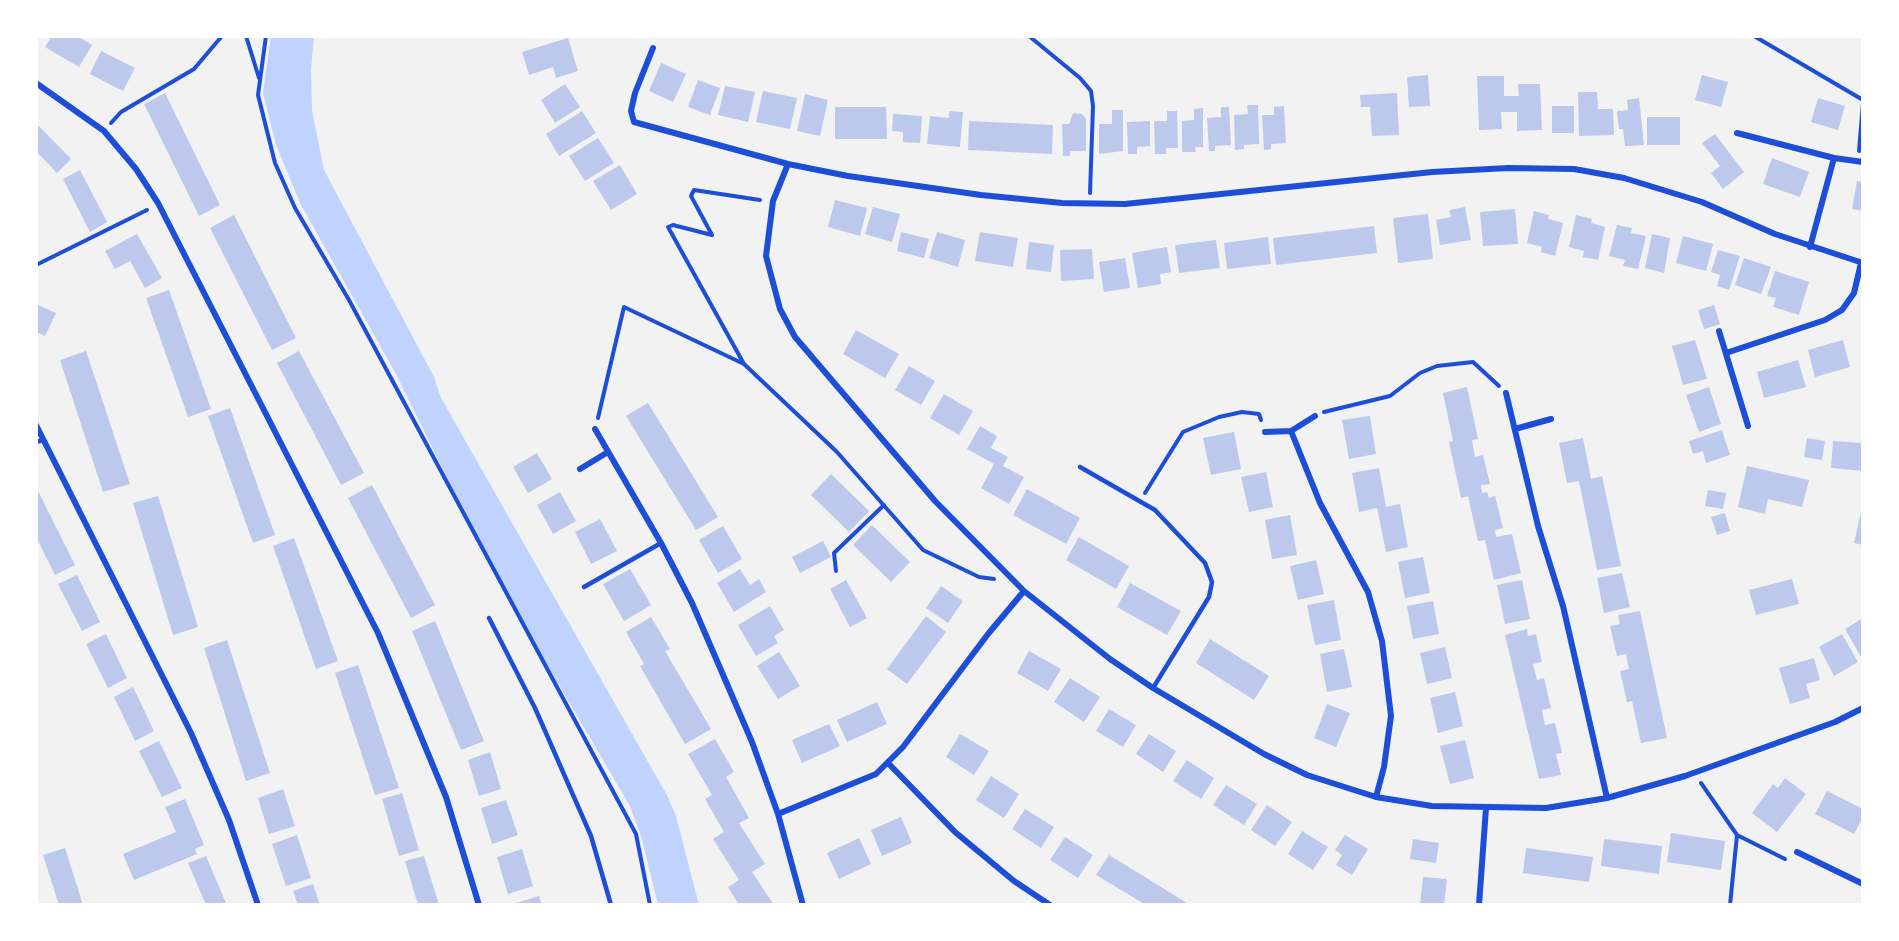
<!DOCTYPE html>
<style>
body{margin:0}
#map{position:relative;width:1899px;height:941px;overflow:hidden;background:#f2f2f2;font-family:"Playfair Display",serif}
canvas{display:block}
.frame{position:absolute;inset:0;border:38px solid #fff;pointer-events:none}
</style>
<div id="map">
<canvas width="1899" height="941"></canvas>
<div class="frame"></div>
</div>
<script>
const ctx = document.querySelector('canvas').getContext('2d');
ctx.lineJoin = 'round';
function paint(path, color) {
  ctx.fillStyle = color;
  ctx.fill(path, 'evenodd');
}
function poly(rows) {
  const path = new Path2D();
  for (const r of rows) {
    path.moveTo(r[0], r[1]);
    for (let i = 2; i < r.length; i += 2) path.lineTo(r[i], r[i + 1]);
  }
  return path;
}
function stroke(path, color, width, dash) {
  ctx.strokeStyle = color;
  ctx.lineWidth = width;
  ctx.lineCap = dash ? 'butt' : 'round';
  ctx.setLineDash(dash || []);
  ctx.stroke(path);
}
paint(poly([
 [271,36,314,36,311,70,312,111,324,170,434,377,441,398,668,797,676,816,699,905,658,905,642,839,630,806,497,579,396,374,301,205,276,145,263,93]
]), '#bfd3fe');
paint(poly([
 [52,36,77,36,92,45,79,67,45,47],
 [568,38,578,71,556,78,553,67,529,75,522,52],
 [101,51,135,68,123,91,90,74],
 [661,63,686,74,673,102,649,91],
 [1428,75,1430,106,1409,107,1407,77],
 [1702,75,1728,82,1721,107,1695,100],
 [1477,76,1504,76,1504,96,1519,96,1518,84,1540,84,1542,130,1517,131,1517,112,1501,112,1502,129,1479,130],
 [698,80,720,88,710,115,688,107],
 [565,84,580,107,555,123,541,100],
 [725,86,755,92,748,122,718,115],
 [763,91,797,98,790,129,756,122],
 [1578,92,1597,92,1598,109,1613,109,1614,135,1579,136],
 [165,93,220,205,199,216,144,104],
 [1397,93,1399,135,1372,136,1370,107,1361,107,1360,95],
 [805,94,828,100,820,136,797,131],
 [1639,98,1644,145,1625,146,1623,129,1619,129,1617,111,1628,110,1627,100],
 [1818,98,1845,106,1838,130,1811,122],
 [1247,105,1258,105,1259,144,1244,145,1244,149,1235,150,1234,115,1248,114],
 [1284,106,1286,143,1271,144,1271,149,1264,150,1262,115,1274,115,1274,107],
 [1552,106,1574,106,1574,133,1552,133],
 [835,107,886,107,887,139,835,139],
 [1221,107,1229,107,1231,145,1215,146,1215,151,1209,151,1207,118,1221,117],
 [1203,108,1203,147,1195,147,1196,152,1182,152,1182,121,1194,120,1194,109],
 [1112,110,1123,110,1123,151,1099,154,1099,124,1112,124],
 [582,111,596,133,559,156,546,134],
 [949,111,963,112,960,147,927,144,930,116,949,118],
 [1167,111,1177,111,1178,148,1166,148,1166,154,1155,154,1154,121,1167,121],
 [1073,113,1082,114,1086,119,1086,151,1070,151,1070,156,1063,156,1062,124,1069,124],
 [893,114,922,116,920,143,903,142,903,132,892,131],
 [1647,117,1680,117,1680,145,1647,145],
 [969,121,1053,125,1052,154,968,150],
 [1150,121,1150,146,1137,147,1137,154,1128,154,1127,122],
 [36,123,71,159,57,173,36,151],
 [1715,134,1744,172,1723,189,1711,173,1720,166,1702,143],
 [598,138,614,163,585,181,569,156],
 [1772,158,1809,172,1800,197,1763,184],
 [620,165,637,194,611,210,593,181],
 [80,170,107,222,90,232,63,179],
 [1857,181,1863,182,1863,211,1852,209],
 [835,200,867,208,860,236,828,227],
 [873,207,900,214,892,242,865,234],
 [1465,207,1471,240,1440,245,1436,220,1451,217,1449,210],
 [1515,209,1518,244,1483,246,1480,212],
 [1534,211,1549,215,1548,219,1563,223,1555,256,1541,252,1542,247,1527,243],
 [1428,214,1433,259,1398,263,1393,218],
 [234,215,296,338,272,350,210,228],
 [1576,215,1592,219,1591,223,1605,227,1598,260,1583,257,1584,251,1569,247],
 [1617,225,1632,228,1631,233,1646,236,1638,269,1623,266,1625,260,1609,256],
 [1374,226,1377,253,1276,265,1273,238],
 [901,232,929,239,924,258,897,251],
 [937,232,965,240,958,267,929,258],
 [980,232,1018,238,1013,267,975,261],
 [137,234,162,278,145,288,130,261,115,269,105,251],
 [1652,234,1670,238,1664,273,1645,268],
 [1683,236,1713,244,1706,271,1676,263],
 [1268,237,1271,264,1227,269,1224,243],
 [1216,240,1220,268,1179,273,1175,245],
 [1029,242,1054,245,1051,272,1026,269],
 [1167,247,1171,272,1160,274,1161,284,1138,288,1132,253],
 [1092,249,1094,279,1061,281,1060,250],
 [1718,250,1740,256,1729,290,1717,286,1720,275,1711,272],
 [1125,258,1130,288,1104,292,1099,262],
 [1744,258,1771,267,1761,294,1735,285],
 [1775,271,1809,282,1799,315,1773,307,1776,298,1767,296],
 [169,290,211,409,188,417,146,298],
 [36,304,56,313,45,336,36,332],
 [1714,305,1720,324,1704,329,1698,310],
 [856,330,899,354,885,378,843,354],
 [1695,340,1707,379,1683,385,1672,346],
 [1843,340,1850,367,1815,377,1808,350],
 [86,351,130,484,103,492,60,360],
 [299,351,364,473,341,485,277,363],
 [1798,360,1806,387,1764,398,1757,372],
 [909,366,935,381,921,405,895,390],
 [1467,387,1478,439,1472,440,1475,457,1483,455,1490,484,1481,485,1482,493,1487,492,1489,498,1495,496,1503,528,1495,530,1496,537,1512,534,1521,573,1494,580,1485,540,1478,541,1468,496,1461,498,1449,442,1453,441,1443,393],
 [1709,387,1721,424,1699,432,1686,395],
 [944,394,973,411,959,435,930,418],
 [648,403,718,517,696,530,626,416],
 [230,408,275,535,253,543,208,416],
 [1370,416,1376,454,1349,459,1342,420],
 [980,426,997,436,991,448,1008,457,1003,466,1024,477,1009,504,981,488,994,464,967,449],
 [1722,430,1730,455,1706,463,1703,451,1693,454,1689,441],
 [1234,432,1241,469,1211,475,1203,438],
 [1583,438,1591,479,1602,476,1621,566,1597,570,1579,481,1567,483,1559,443],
 [1807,438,1825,441,1822,460,1804,457],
 [1833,441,1863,443,1863,471,1831,468],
 [537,453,552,479,528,493,513,467],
 [1747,466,1809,480,1802,507,1768,499,1765,514,1738,507],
 [1379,468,1386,507,1400,504,1408,547,1386,552,1377,508,1359,512,1352,473],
 [1266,472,1273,507,1249,512,1241,477],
 [831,474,869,511,849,532,811,495],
 [372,485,435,605,411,618,348,498],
 [36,487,75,565,55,575,36,537],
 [1027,489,1080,518,1066,544,1013,515],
 [1708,490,1726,493,1723,509,1705,506],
 [560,492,576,521,553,534,537,505],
 [158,496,198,627,173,635,133,503],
 [1725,513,1730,531,1717,535,1711,517],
 [1290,515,1297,555,1272,559,1265,520],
 [1860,516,1863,516,1863,545,1854,543],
 [600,519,617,551,591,564,575,532],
 [872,525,910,562,891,582,853,545],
 [723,526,742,559,718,573,699,540],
 [1079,537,1129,566,1116,589,1066,560],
 [294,538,338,661,316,669,273,546],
 [823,541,831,557,800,573,792,557],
 [1423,557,1430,593,1405,598,1398,562],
 [1316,560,1324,594,1298,600,1290,566],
 [630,569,651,605,624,621,603,584],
 [740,569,750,585,759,579,766,592,734,612,717,583],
 [1622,573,1630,607,1604,613,1597,578],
 [77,575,100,622,82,631,58,584],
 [1792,579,1799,604,1756,615,1749,590],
 [846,580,867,618,850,627,830,589],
 [1522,580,1530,619,1505,624,1497,585],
 [1130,583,1181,611,1167,635,1117,607],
 [941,586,963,601,948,623,926,608],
 [1334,600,1341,640,1315,645,1307,605],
 [1433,601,1439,634,1413,639,1407,606],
 [770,606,784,630,774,636,778,643,756,656,738,625],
 [1640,611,1667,738,1641,743,1632,701,1627,702,1620,671,1629,669,1626,654,1617,656,1610,626,1620,624,1618,615],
 [926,616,946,632,907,684,887,669],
 [651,617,670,649,665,651,711,729,685,744,640,666,644,664,626,632],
 [1863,618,1863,656,1861,657,1845,629],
 [435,621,484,741,461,750,412,631],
 [1527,629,1528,636,1536,634,1542,662,1533,664,1537,680,1544,678,1551,708,1542,710,1545,725,1555,723,1562,753,1556,754,1561,775,1539,779,1505,635],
 [106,634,127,678,108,688,86,644],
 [1842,634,1858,662,1834,676,1819,647],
 [1210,639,1269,676,1254,700,1196,663],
 [227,640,270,773,246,781,204,648],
 [1445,647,1452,678,1427,684,1420,653],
 [1344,649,1352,687,1327,692,1320,654],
 [1029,651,1061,669,1048,691,1017,673],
 [779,652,800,686,778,699,757,666],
 [1814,658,1820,680,1806,684,1810,698,1790,704,1779,668],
 [358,665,399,788,375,795,335,673],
 [1070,678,1100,697,1084,722,1054,702],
 [133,687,154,731,135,741,114,697],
 [1455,692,1463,726,1438,733,1430,698],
 [877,702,887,724,847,742,837,720],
 [1327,704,1350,713,1336,747,1314,738],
 [1109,709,1136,725,1123,747,1096,731],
 [829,724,840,746,802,763,792,740],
 [960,734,989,751,974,775,946,757],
 [1149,734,1176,751,1163,772,1136,754],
 [715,739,734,772,726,777,749,818,739,823,765,864,752,872,774,905,739,905,728,887,739,880,713,839,724,832,705,799,712,795,688,754],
 [1465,740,1474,778,1450,784,1440,746],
 [159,741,182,788,162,797,139,751],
 [490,752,501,789,479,796,468,760],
 [1187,760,1214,778,1201,799,1173,781],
 [991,776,1019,794,1004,818,976,800],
 [1785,778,1806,794,1777,832,1752,813,1773,784,1778,788],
 [1226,785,1257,804,1244,825,1213,805],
 [283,789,295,826,269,834,258,798],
 [1827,791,1863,809,1863,817,1854,834,1815,814],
 [402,793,419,850,399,856,382,799],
 [185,799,204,845,195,849,197,854,134,880,123,854,176,832,165,807],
 [506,800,518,835,492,844,481,808],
 [1267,805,1292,822,1275,846,1251,830],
 [1025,809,1054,827,1041,848,1012,829],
 [901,817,912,843,882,856,871,830],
 [1302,831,1328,847,1313,870,1288,854],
 [1671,833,1725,841,1721,870,1667,862],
 [297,835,311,878,286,886,272,844],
 [1345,835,1368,849,1352,875,1336,865,1342,855,1335,850],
 [1065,837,1093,855,1078,878,1050,860],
 [859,838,871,864,839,879,827,853],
 [1413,839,1439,843,1436,863,1410,859],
 [1604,839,1662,846,1659,874,1601,866],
 [65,848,83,905,59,905,43,855],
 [1526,848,1593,857,1589,882,1523,873],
 [522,849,533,886,508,894,497,857],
 [1109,855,1179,898,1190,905,1146,905,1096,875],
 [206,856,226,903,222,905,206,905,188,863],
 [424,856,439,905,418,905,405,861],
 [1423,877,1447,879,1444,905,1420,905],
 [313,884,320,905,298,905,293,891],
 [539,896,542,905,513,905,513,904]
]), '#bdc9ec');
stroke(poly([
 [246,36,259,78],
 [266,36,258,95,275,163,295,208,349,300,636,834,650,905],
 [1029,36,1080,78,1091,91,1093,106,1090,193],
 [1754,36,1863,100],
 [111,123,121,112,194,69,222,36],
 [1859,151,1863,103],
 [36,265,147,210],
 [744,364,837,452,923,550,979,577,994,579],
 [1324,412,1390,396,1420,373,1437,366,1473,362,1499,386],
 [598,418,624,307,744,364,668,227,673,225,712,235,691,196,694,190,760,200],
 [1145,493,1183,432,1219,417,1242,412,1259,414,1261,420],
 [836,571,834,553,884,505],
 [1701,783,1737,835,1730,905],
 [1737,835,1785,859]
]), '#1d4ed8', 4);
stroke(poly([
 [36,442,43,440],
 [1080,467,1155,510,1205,563,1212,582,1209,597,1153,688],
 [584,587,661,543],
 [489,618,535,708,591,836,611,905]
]), '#1d4ed8', 4.5);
stroke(poly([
 [653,48,635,93,631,111,634,122,788,164,848,176,981,195,1062,203,1125,204,1432,172,1508,168,1574,169,1624,178,1702,202,1775,234,1863,263],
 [36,83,104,131,136,169,158,203,378,633,446,797,479,905],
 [1737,133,1834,158,1863,162],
 [788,164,773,201,766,256,780,309,795,337,935,501,1024,591,1110,659,1153,688,1264,754,1307,775,1376,797,1432,806,1546,808,1607,798,1685,776,1835,722,1863,708],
 [1810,247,1834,158],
 [1719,331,1748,426],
 [1726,353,1825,320,1842,310,1854,293,1861,263],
 [1506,393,1538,526,1563,606,1607,798],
 [36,425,191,733,229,820,258,905],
 [595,429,661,543,692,603,752,742,778,814,803,905],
 [1515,429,1551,419],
 [1291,431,1320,503,1368,592,1382,641,1391,716,1384,767,1376,797],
 [1265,432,1291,431,1315,416],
 [580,469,608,452],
 [888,763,955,832,1014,881,1050,905],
 [778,814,876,774,903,747,988,634,1024,591],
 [1797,852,1863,884],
 [1479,905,1486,808]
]), '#1d4ed8', 6);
</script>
